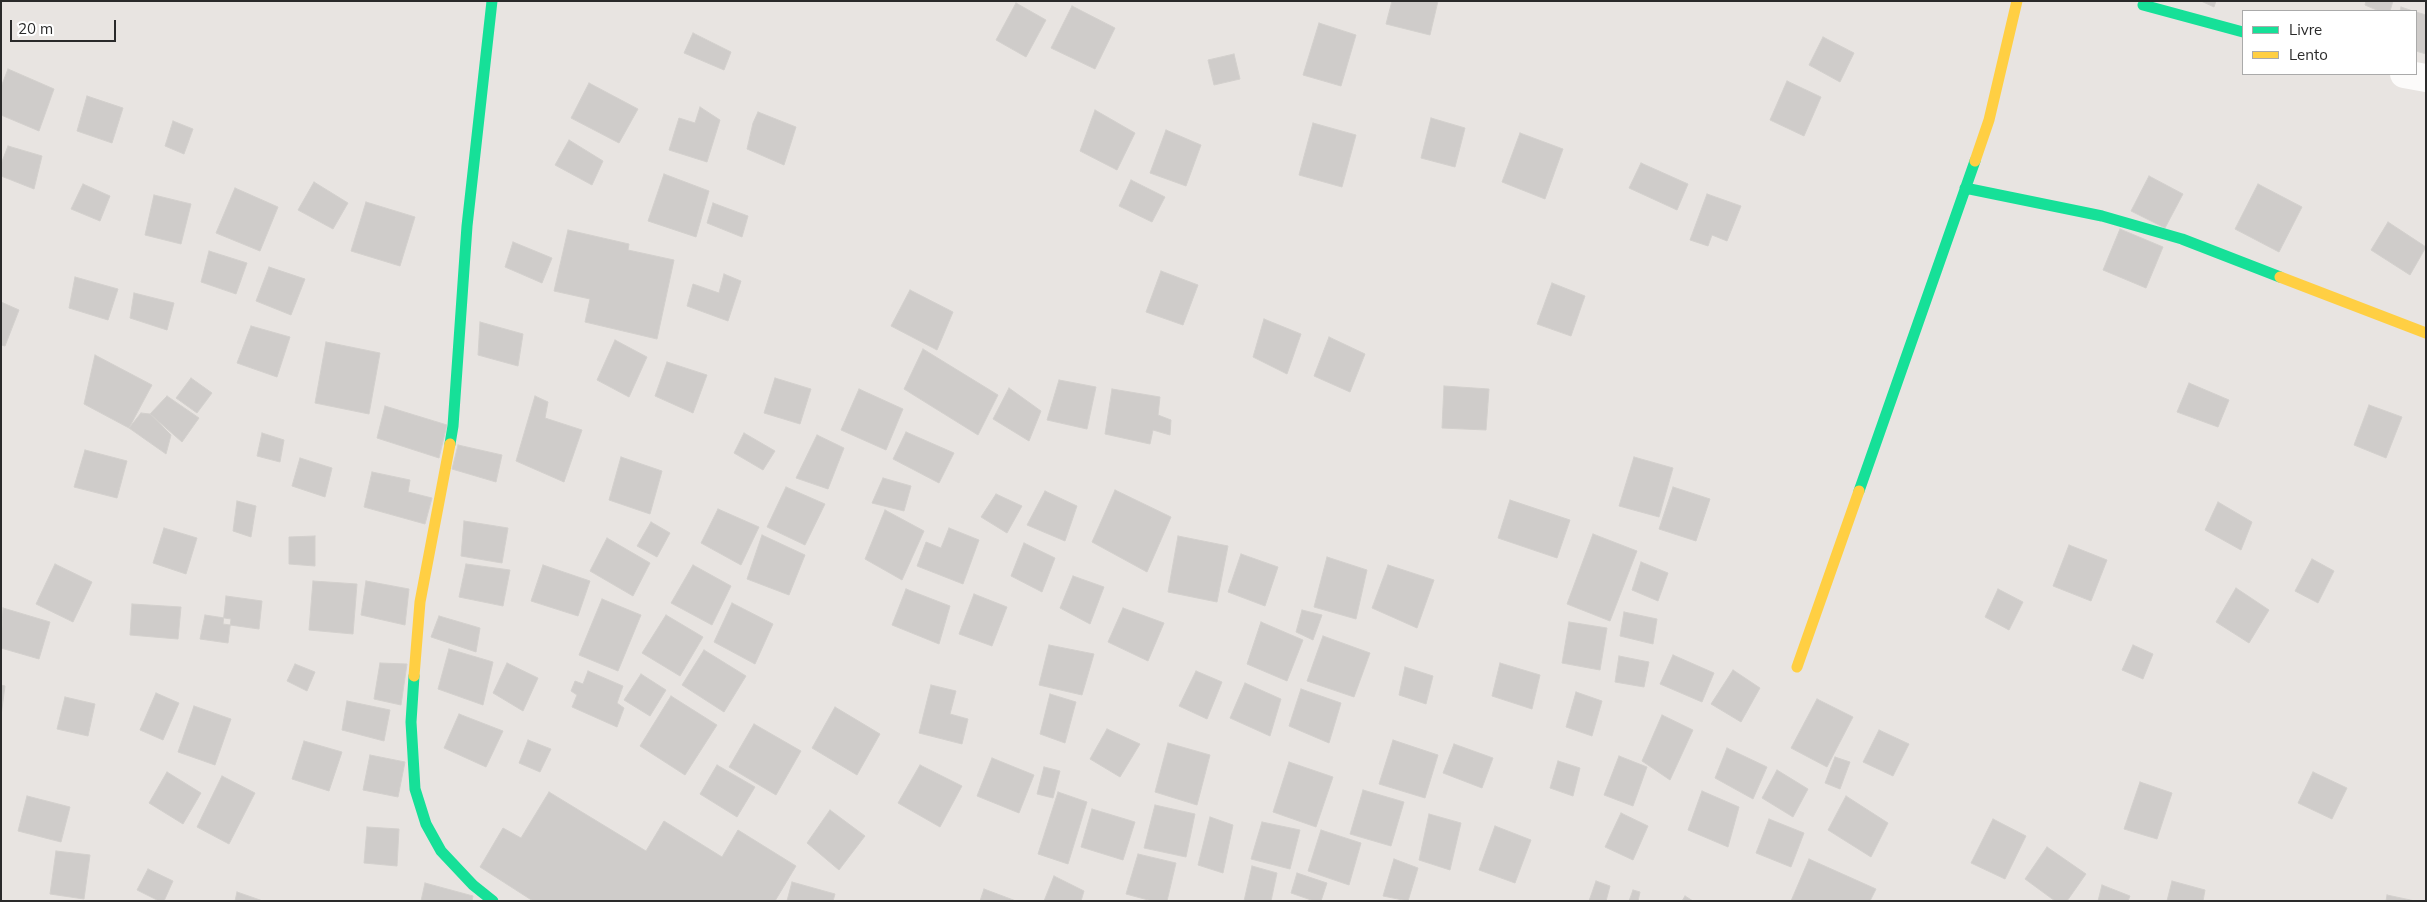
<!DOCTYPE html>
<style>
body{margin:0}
#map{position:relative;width:2427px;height:902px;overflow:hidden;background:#e8e4e1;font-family:Mulish,sans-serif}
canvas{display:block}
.frame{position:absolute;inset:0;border:2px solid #2a2a2a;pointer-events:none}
.legend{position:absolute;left:2242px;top:10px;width:175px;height:65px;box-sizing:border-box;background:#fff;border:1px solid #aaa;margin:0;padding:6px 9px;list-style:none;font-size:15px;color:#2a2a2a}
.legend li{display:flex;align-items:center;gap:10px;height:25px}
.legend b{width:25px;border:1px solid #aaa}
.scale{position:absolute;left:10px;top:20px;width:106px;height:22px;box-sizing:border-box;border:2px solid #2a2a2a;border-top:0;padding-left:6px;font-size:15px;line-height:18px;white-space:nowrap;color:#2a2a2a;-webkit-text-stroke:4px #fff;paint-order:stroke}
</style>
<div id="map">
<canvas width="2427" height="902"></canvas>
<div class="frame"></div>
<ul class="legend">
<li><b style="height:6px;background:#16e098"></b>Livre</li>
<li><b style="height:6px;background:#ffcf43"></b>Lento</li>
</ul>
<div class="scale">20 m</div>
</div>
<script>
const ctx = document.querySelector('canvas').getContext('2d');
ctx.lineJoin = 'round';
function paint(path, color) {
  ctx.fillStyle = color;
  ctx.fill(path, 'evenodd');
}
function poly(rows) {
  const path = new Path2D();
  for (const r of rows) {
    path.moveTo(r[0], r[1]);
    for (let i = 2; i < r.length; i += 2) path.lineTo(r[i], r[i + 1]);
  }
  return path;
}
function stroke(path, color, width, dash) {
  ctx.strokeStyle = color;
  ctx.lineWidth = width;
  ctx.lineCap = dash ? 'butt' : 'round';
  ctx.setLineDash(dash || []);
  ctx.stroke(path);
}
const building = poly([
 [1392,1,1438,1,1430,35,1386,24,1392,1],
 [2201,1,2216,1,2214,7,2201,1],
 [2366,1,2393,1,2390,11,2379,11,2365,5,2366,1],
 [1016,3,1046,20,1026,57,996,40,1016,3],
 [1072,6,1115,28,1095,69,1051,48,1072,6],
 [2401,7,2413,11,2400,11,2401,7],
 [2416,12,2426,15,2426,54,2416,51,2416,12],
 [1319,23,1356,35,1341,86,1303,75,1319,23],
 [693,33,731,52,724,70,684,53,693,33],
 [1823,37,1854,53,1840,82,1809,65,1823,37],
 [1234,54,1240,79,1214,85,1208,60,1234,54],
 [8,69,54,89,39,131,1,115,1,87,8,69],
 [1787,81,1821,97,1804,136,1770,120,1787,81],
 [589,83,638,109,619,143,571,118,589,83],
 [87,96,123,108,112,143,77,131,87,96],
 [700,107,720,120,707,162,669,150,679,118,695,123,700,107],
 [1095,110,1135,133,1117,170,1080,151,1095,110],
 [758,112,796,127,784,165,747,149,753,123,758,112],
 [1431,118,1465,128,1455,167,1421,158,1431,118],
 [173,121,193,129,184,154,165,146,173,121],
 [1313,123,1356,135,1342,187,1299,175,1313,123],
 [1166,130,1201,145,1186,186,1150,173,1166,130],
 [1520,133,1563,149,1545,199,1502,182,1520,133],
 [569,140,603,161,592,185,555,165,569,140],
 [8,146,42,156,34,189,1,176,1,164,8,146],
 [1641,163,1688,184,1677,210,1629,188,1641,163],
 [664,174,709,191,696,237,648,221,664,174],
 [2149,176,2183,194,2165,228,2131,211,2149,176],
 [1131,180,1165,197,1152,222,1119,206,1131,180],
 [314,182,348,203,333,229,298,210,314,182],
 [83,184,110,196,100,221,71,209,83,184],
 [2258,184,2302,207,2279,252,2235,229,2258,184],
 [235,188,278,207,260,251,216,233,235,188],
 [1707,194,1741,206,1727,241,1712,235,1708,246,1690,240,1707,194],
 [154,195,191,204,181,244,145,235,154,195],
 [366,202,415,217,400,266,351,251,366,202],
 [713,203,748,216,742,237,707,223,713,203],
 [2388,222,2426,247,2410,275,2371,250,2388,222],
 [2120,229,2163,247,2146,288,2103,270,2120,229],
 [568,230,629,244,628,250,674,260,657,339,585,322,590,299,554,291,568,230],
 [513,242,552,258,542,283,505,267,513,242],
 [209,251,247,263,236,294,201,282,209,251],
 [269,267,305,279,291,315,256,301,269,267],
 [1161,271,1198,285,1183,325,1146,312,1161,271],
 [724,274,741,281,728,321,687,306,693,284,719,293,724,274],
 [75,277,118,289,108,320,69,308,75,277],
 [1552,283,1585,296,1571,336,1537,324,1552,283],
 [910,290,953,312,937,350,891,326,910,290],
 [134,293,174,303,167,330,130,318,134,293],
 [1,302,19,310,5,346,1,345,1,302],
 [1264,319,1301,334,1287,374,1253,357,1264,319],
 [480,322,523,334,518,366,478,355,480,322],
 [251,326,290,337,277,377,237,363,251,326],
 [1329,337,1365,354,1350,392,1314,376,1329,337],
 [615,340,647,357,629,397,597,380,615,340],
 [326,342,380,353,369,414,315,403,326,342],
 [923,349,998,395,978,435,904,389,923,349],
 [95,355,152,385,129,428,84,404,95,355],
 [667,362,707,375,693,413,655,396,667,362],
 [191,378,212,393,197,413,176,398,191,378],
 [775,378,811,389,800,424,764,413,775,378],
 [1059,380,1096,387,1087,429,1047,420,1059,380],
 [2189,383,2229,400,2218,427,2177,412,2189,383],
 [1444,386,1489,389,1486,430,1442,428,1444,386],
 [1009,388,1041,411,1029,441,993,419,1009,388],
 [859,389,903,409,886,450,841,430,859,389],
 [1112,389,1160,397,1158,415,1171,420,1170,435,1153,430,1150,444,1105,434,1112,389],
 [167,396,199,418,182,442,150,414,167,396],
 [535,396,548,402,545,418,582,430,564,482,516,461,535,396],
 [2369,405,2402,417,2386,458,2354,445,2369,405],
 [385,406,447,425,439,458,377,438,385,406],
 [141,413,150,414,171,435,166,454,129,428,141,413],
 [906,432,954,453,939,483,893,459,906,432],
 [262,433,284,440,280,462,257,456,262,433],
 [744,433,775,451,763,470,734,453,744,433],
 [817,435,844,448,828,489,796,478,817,435],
 [458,445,502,455,496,482,452,469,458,445],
 [85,450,127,461,117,498,74,487,85,450],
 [621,457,662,471,650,514,609,500,621,457],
 [1634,457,1673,468,1659,517,1619,506,1634,457],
 [300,458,332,468,325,497,292,486,300,458],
 [372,472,410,480,408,492,432,498,425,524,364,507,372,472],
 [883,478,911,486,904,511,872,503,883,478],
 [786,487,825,504,805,545,767,527,786,487],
 [1673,487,1710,499,1696,541,1659,529,1673,487],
 [1115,490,1171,517,1147,572,1092,542,1115,490],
 [1045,491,1077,506,1065,541,1027,525,1045,491],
 [996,494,1022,506,1007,533,981,517,996,494],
 [1510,500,1570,520,1557,558,1498,538,1510,500],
 [237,501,256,506,251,537,233,531,237,501],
 [2218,502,2252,522,2241,550,2205,530,2218,502],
 [718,509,759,527,741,565,701,543,718,509],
 [885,510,924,531,902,580,865,559,885,510],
 [464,521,508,528,502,563,461,556,464,521],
 [651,522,670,533,657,557,637,546,651,522],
 [164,528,197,538,186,574,153,563,164,528],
 [949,528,979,540,963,584,917,566,926,542,941,548,949,528],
 [1593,534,1637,551,1610,621,1567,604,1593,534],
 [762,535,805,555,789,595,747,579,762,535],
 [315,536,315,566,289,564,289,537,315,536],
 [1178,536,1228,546,1217,602,1168,592,1178,536],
 [607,538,650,563,633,596,590,571,607,538],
 [1024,543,1055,558,1042,592,1011,576,1024,543],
 [2069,545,2107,560,2091,601,2053,586,2069,545],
 [1241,554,1278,567,1265,606,1228,592,1241,554],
 [1327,557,1367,570,1356,619,1314,607,1327,557],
 [2312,559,2334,571,2318,603,2295,591,2312,559],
 [1641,562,1668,573,1658,601,1632,590,1641,562],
 [55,564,92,582,73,622,36,604,55,564],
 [466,564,510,570,503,606,459,597,466,564],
 [543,565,590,581,578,616,531,601,543,565],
 [693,565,731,586,712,625,671,603,693,565],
 [1388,565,1434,580,1417,628,1372,608,1388,565],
 [1073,576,1104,587,1090,624,1060,608,1073,576],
 [313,581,357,584,353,634,309,630,313,581],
 [366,581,409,589,405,625,361,615,366,581],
 [2236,588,2269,610,2249,643,2216,622,2236,588],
 [906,589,950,606,939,644,892,625,906,589],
 [1998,589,2023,602,2009,630,1985,617,1998,589],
 [974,594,1007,607,992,646,959,634,974,594],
 [226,596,262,601,259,629,223,624,226,596],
 [602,599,641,615,618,671,579,655,602,599],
 [732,603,773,624,755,664,714,642,732,603],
 [132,604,181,607,178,639,130,635,132,604],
 [3,608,50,622,39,659,1,648,3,608],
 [1123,608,1164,623,1148,661,1108,642,1123,608],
 [1302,610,1322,615,1313,640,1296,632,1302,610],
 [1624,612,1657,619,1653,644,1620,636,1624,612],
 [205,615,231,619,228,643,200,639,205,615],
 [666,615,703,637,680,676,642,653,666,615],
 [439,616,480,628,476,652,431,637,439,616],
 [1261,622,1303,640,1287,681,1247,664,1261,622],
 [1569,622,1607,628,1600,670,1562,663,1569,622],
 [1323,636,1370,653,1354,697,1307,681,1323,636],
 [1049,645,1094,654,1082,695,1039,685,1049,645],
 [2133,645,2153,654,2143,679,2122,670,2133,645],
 [449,649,493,662,483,705,438,689,449,649],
 [704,650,746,676,724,712,682,685,704,650],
 [1673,655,1714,673,1702,702,1660,684,1673,655],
 [1619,656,1649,662,1644,687,1615,682,1619,656],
 [380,663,407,664,401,705,374,699,380,663],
 [507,663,538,678,523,711,493,693,507,663],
 [1500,663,1540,675,1532,709,1492,696,1500,663],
 [295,664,315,672,307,691,287,681,295,664],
 [1405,667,1433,676,1426,704,1399,695,1405,667],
 [1733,670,1760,688,1741,722,1711,704,1733,670],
 [588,671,623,686,617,703,624,708,617,727,572,707,577,695,571,691,575,681,583,684,588,671],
 [1196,671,1222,682,1207,719,1179,706,1196,671],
 [641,674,666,690,650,716,624,700,641,674],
 [1245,683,1281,699,1270,736,1230,718,1245,683],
 [1,685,5,686,1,716,1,685],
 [931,685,956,691,950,714,968,719,962,744,919,733,931,685],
 [1301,689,1341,703,1329,743,1289,726,1301,689],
 [1576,692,1602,701,1592,736,1566,727,1576,692],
 [156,693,179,703,163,740,140,730,156,693],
 [1050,694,1076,702,1065,743,1040,734,1050,694],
 [671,696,717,725,685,775,640,746,671,696],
 [65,697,95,704,88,736,57,729,65,697],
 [1817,699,1853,717,1827,767,1791,748,1817,699],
 [347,701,390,710,384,741,342,730,347,701],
 [194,706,231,719,215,765,178,752,194,706],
 [835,707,880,734,857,775,812,748,835,707],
 [459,714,503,731,486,767,444,748,459,714],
 [1662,715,1693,730,1670,780,1642,761,1662,715],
 [754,724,801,751,776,795,729,767,754,724],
 [1107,729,1140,744,1120,777,1090,759,1107,729],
 [1879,730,1909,744,1893,776,1863,762,1879,730],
 [528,740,551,749,540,772,519,763,528,740],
 [1393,740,1438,755,1425,798,1379,784,1393,740],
 [304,741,342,752,329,791,292,779,304,741],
 [1168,743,1210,755,1197,805,1155,792,1168,743],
 [1454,744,1493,758,1482,788,1443,773,1454,744],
 [1727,748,1767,767,1753,799,1715,778,1727,748],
 [370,755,405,762,398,797,363,790,370,755],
 [1619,756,1647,767,1633,806,1604,795,1619,756],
 [1835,757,1850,762,1840,789,1825,783,1835,757],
 [992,758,1034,775,1019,813,977,796,992,758],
 [1558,761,1580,768,1573,796,1550,788,1558,761],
 [1289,762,1333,777,1316,827,1273,812,1289,762],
 [717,765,755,787,737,817,700,794,717,765],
 [920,765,962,786,940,827,898,803,920,765],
 [1044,767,1060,771,1053,798,1037,794,1044,767],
 [1777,770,1808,789,1793,817,1762,798,1777,770],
 [167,772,201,793,183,824,149,803,167,772],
 [2313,772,2347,788,2332,819,2298,803,2313,772],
 [222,776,255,793,229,844,197,827,222,776],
 [2140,782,2172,793,2157,839,2124,829,2140,782],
 [1363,790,1404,802,1391,846,1350,834,1363,790],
 [1702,791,1739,807,1728,847,1688,830,1702,791],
 [549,792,646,851,664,821,722,857,738,830,796,866,775,901,533,901,480,867,503,828,521,838,549,792],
 [1058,792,1087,802,1068,864,1038,854,1058,792],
 [27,796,70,807,61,842,18,831,27,796],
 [1846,796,1888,823,1871,857,1828,830,1846,796],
 [1155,805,1195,814,1186,857,1144,848,1155,805],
 [1092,809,1135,822,1123,860,1081,847,1092,809],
 [830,810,865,836,839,870,807,843,830,810],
 [1621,813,1648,826,1633,860,1605,847,1621,813],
 [1429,814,1461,823,1450,870,1419,860,1429,814],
 [1210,817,1233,825,1223,873,1198,865,1210,817],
 [1769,819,1804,833,1791,867,1756,853,1769,819],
 [1993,819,2026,836,2005,879,1971,863,1993,819],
 [1262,822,1300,830,1290,869,1251,859,1262,822],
 [1495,826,1531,840,1515,883,1479,870,1495,826],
 [367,827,399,829,397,866,364,863,367,827],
 [1321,830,1361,843,1349,885,1308,871,1321,830],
 [2047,847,2086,874,2067,901,2055,901,2025,879,2047,847],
 [56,851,90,855,84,899,50,894,56,851],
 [1138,854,1176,863,1167,901,1152,901,1126,894,1138,854],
 [1394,859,1418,868,1408,901,1383,896,1394,859],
 [1809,859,1876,889,1870,901,1791,901,1809,859],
 [1252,866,1277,873,1271,901,1244,901,1252,866],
 [148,869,173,881,164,901,159,901,137,890,148,869],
 [1297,873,1327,883,1321,901,1314,901,1291,893,1297,873],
 [1054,876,1084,891,1081,901,1044,901,1054,876],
 [1596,881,1610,886,1606,901,1589,901,1596,881],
 [2172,881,2205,890,2203,901,2167,901,2172,881],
 [792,882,835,894,833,901,787,901,792,882],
 [425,883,473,896,472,901,421,901,425,883],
 [2102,885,2130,896,2128,901,2098,901,2102,885],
 [984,889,1016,901,980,901,984,889],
 [1633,890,1640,892,1638,901,1629,901,1633,890],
 [237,892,263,901,235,901,237,892],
 [2387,895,2415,901,2386,901,2387,895],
 [1685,896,1693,901,1682,901,1685,896]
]);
paint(building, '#cfccca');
stroke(building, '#d3d0cd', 1);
stroke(poly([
 [2404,74,2426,78]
]), '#fcfbfa', 28);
stroke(poly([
 [2143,5,2243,32],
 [1965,188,2102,216,2182,239,2280,277],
 [450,444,453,426,467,226,492,1],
 [1859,491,1975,161],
 [414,676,411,722,415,789,426,824,441,851,473,885,493,901]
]), '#16e098', 11);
stroke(poly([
 [1975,161,1989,120,2017,1],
 [2280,277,2426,333],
 [1797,667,1859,491],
 [414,676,420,602,450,444]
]), '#ffcf43', 11);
</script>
